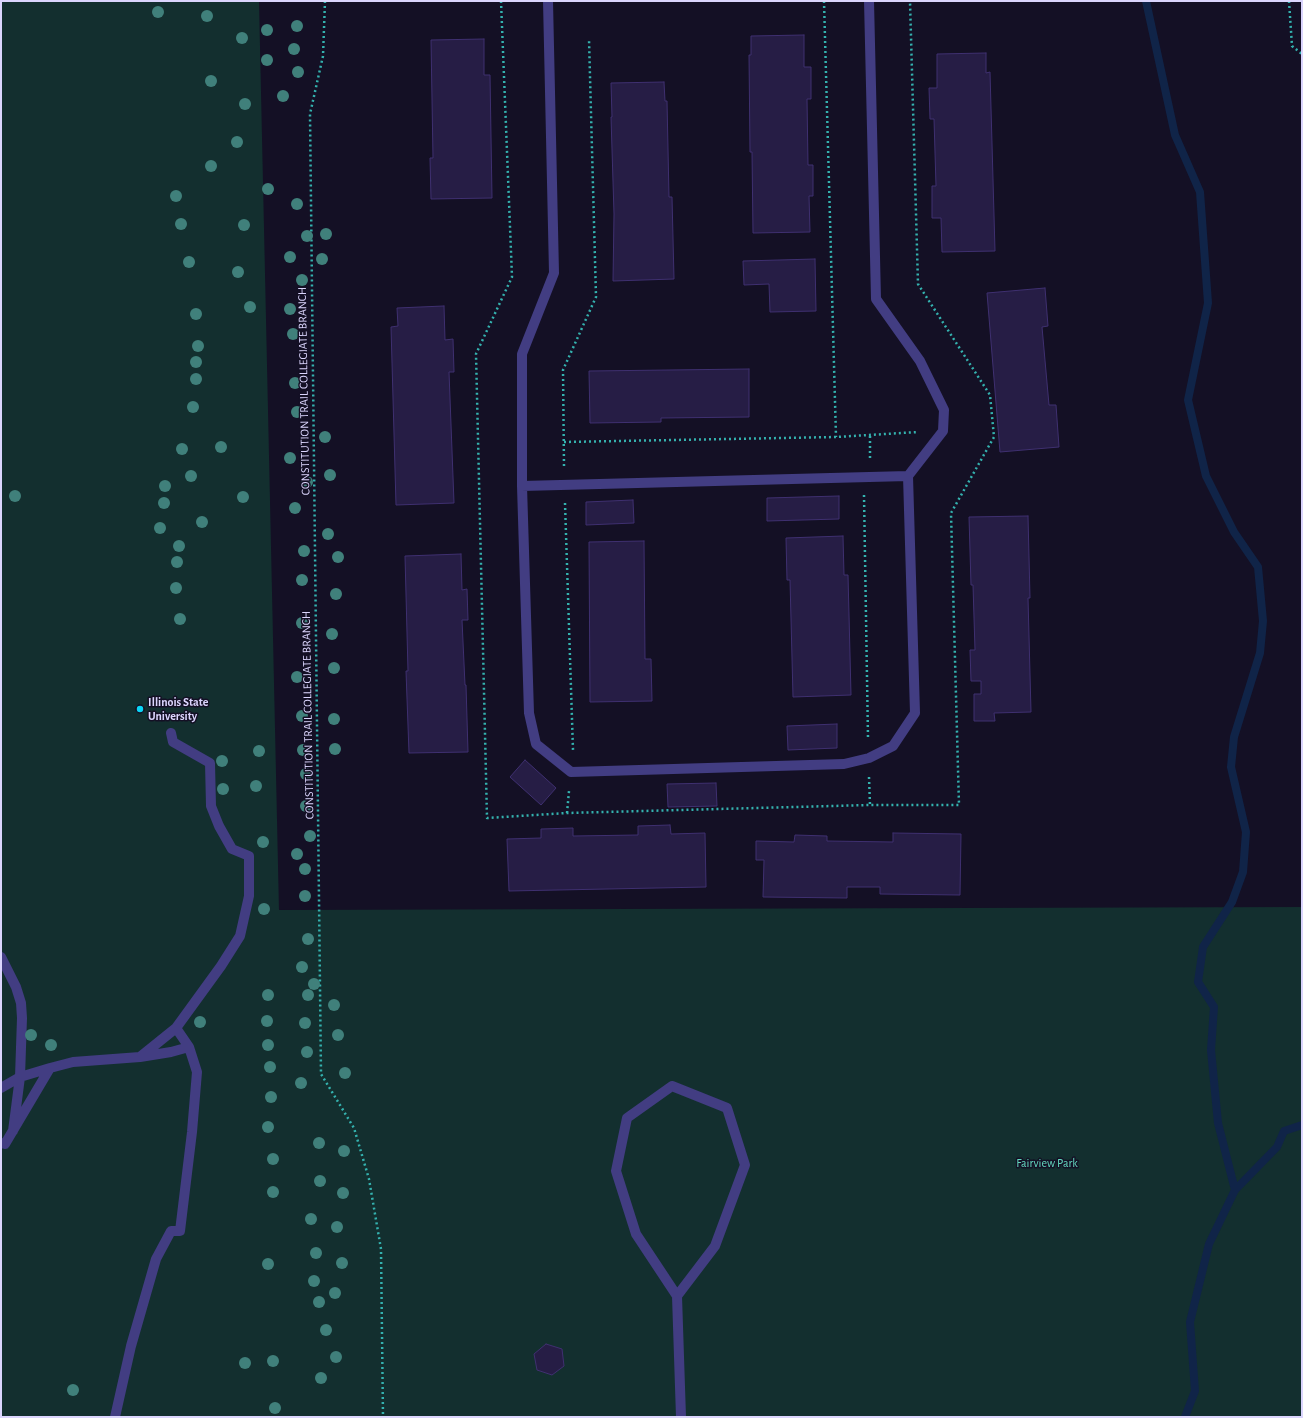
<!DOCTYPE html>
<style>
body{margin:0}
#map{position:relative;width:1303px;height:1418px;overflow:hidden;background:#141025;font-family:"Alegreya Sans",sans-serif}
canvas{display:block}
.frame{position:absolute;inset:0;border:2px solid #dbd5fd;pointer-events:none}
</style>
<div id="map">
<canvas width="1303" height="1418"></canvas>
<div class="frame"></div>
</div>
<script>
const ctx = document.querySelector('canvas').getContext('2d');
ctx.lineJoin = 'round';
function paint(path, color) {
  ctx.fillStyle = color;
  ctx.fill(path, 'evenodd');
}
function poly(rows) {
  const path = new Path2D();
  for (const r of rows) {
    path.moveTo(r[0], r[1]);
    for (let i = 2; i < r.length; i += 2) path.lineTo(r[i], r[i + 1]);
  }
  return path;
}
function stroke(path, color, width, dash) {
  ctx.strokeStyle = color;
  ctx.lineWidth = width;
  ctx.lineCap = dash ? 'butt' : 'round';
  ctx.setLineDash(dash || []);
  ctx.stroke(path);
}
function drawText(font, color, halo, rows, align = 'center') {
  ctx.font = font + ' "Alegreya Sans",sans-serif';
  ctx.lineWidth = 3;
  ctx.setLineDash([]);
  ctx.textBaseline = 'middle';
  ctx.strokeStyle = halo;
  ctx.fillStyle = color;
  for (const [text, x, y, turn = 0] of rows) {
    ctx.save();
    ctx.translate(x, y);
    ctx.rotate((+turn || 0) * Math.PI / 180);
    ctx.textAlign = isNaN(turn) ? turn : align;
    if (halo) ctx.strokeText(text, 0, 0);
    ctx.fillText(text, 0, 0);
    ctx.restore();
  }
}
paint(poly([
 [1,1,259,1,279,910,1302,907,1302,1417,1,1417]
]), '#132f2f');
stroke(poly([
 [1146,1,1175,135,1200,192,1208,303,1188,400,1206,476,1234,532,1258,567,1263,621,1260,653,1234,737,1231,767,1246,832,1243,872,1232,902,1203,947,1198,982,1214,1007,1211,1050,1218,1123,1235,1190],
 [1185,1417,1195,1391,1190,1322,1209,1244,1235,1190,1277,1147,1284,1131,1302,1125]
]), '#102448', 8);
const building = poly([
 [804,35,804,67,811,67,811,99,807,99,808,165,813,165,813,196,809,196,810,232,753,233,752,152,750,152,749,55,751,55,751,36,804,35],
 [484,39,484,75,490,75,492,198,431,199,430,158,433,158,431,40,484,39],
 [986,53,986,73,990,72,995,251,942,252,941,218,932,218,932,186,936,186,934,119,930,119,929,88,937,88,937,54,986,53],
 [664,82,665,101,667,101,669,197,672,197,674,279,613,281,614,214,611,117,612,117,611,83,664,82],
 [815,259,816,311,770,312,769,284,744,285,743,261,815,259],
 [1045,288,1048,326,1042,327,1049,405,1056,405,1059,447,1000,452,987,293,1045,288],
 [444,306,445,340,453,339,454,372,449,372,454,503,396,505,391,327,398,326,397,308,444,306],
 [749,369,749,417,661,418,661,422,590,423,589,371,749,369],
 [839,496,839,519,767,521,767,498,839,496],
 [633,500,634,523,586,525,586,502,633,500],
 [1028,516,1030,598,1028,598,1031,712,994,713,995,721,974,721,974,694,981,694,981,681,971,681,970,650,975,650,973,585,971,585,969,517,1028,516],
 [843,536,844,575,848,575,851,695,793,697,790,580,787,580,786,538,843,536],
 [644,541,645,659,651,659,652,701,590,702,589,542,644,541],
 [461,554,462,590,467,589,468,620,462,620,465,685,466,685,468,752,409,753,406,671,408,671,405,556,461,554],
 [837,724,837,748,788,750,787,726,837,724],
 [525,760,556,788,541,805,510,777,525,760],
 [716,783,717,806,668,807,667,784,716,783],
 [670,825,671,834,705,833,706,887,509,891,507,839,541,838,541,829,573,828,573,836,638,835,638,826,670,825],
 [893,833,961,834,960,895,880,894,880,887,847,887,847,898,763,897,764,860,756,860,756,841,794,842,795,835,827,836,827,841,893,842,893,833],
 [546,1344,562,1349,564,1366,552,1375,537,1370,534,1354,546,1344]
]);
paint(building, '#261d45');
stroke(building, '#3f3070', 1);
stroke(poly([
 [325,1,323,56,310,114,321,1074,354,1128,369,1179,381,1249,383,1417],
 [501,1,512,277,476,354,487,818,567,813,870,805,959,805,951,513,994,437,990,395,918,284,910,1],
 [824,1,836,437],
 [1289,1,1292,46,1302,54],
 [564,442,836,437,918,432],
 [870,458,870,435],
 [564,466,563,370,596,297,589,39],
 [864,495,868,738],
 [565,503,573,750],
 [869,777,870,805],
 [567,813,569,791]
]), '#34b2af', 2.5, [2, 3]);
stroke(poly([
 [548,1,554,273,522,354,522,486,529,713,536,744,571,772,844,764,869,758,893,746,915,713,908,476,943,431,944,410,920,361,876,299,869,1],
 [522,486,908,476],
 [1,957,16,987,21,1003,22,1018,20,1077,13,1131],
 [140,1057,176,1028,221,966,240,936,249,896,249,856,232,849,219,826,211,806,210,763,173,742,171,733],
 [672,1086,727,1108,745,1165,715,1246,677,1296,636,1234,616,1171,627,1118,672,1086],
 [1,1088,20,1077,50,1068,73,1062,140,1057,171,1052,189,1047],
 [1,1143,5,1144,50,1068],
 [677,1296,681,1417],
 [115,1417,131,1346,156,1259,171,1231,180,1231,192,1132,197,1072,189,1047,176,1028]
]), '#423d82', 10);
ctx.fillStyle = '#40807b';
for (const [x, y] of [
 [158,12],
 [207,16],
 [297,26],
 [267,30],
 [242,38],
 [294,49],
 [267,60],
 [298,72],
 [211,81],
 [283,96],
 [245,104],
 [237,142],
 [211,166],
 [268,189],
 [176,196],
 [297,204],
 [181,224],
 [244,225],
 [326,234],
 [307,236],
 [290,257],
 [322,259],
 [189,262],
 [238,272],
 [302,280],
 [250,307],
 [290,309],
 [196,314],
 [293,334],
 [198,346],
 [196,362],
 [196,379],
 [295,383],
 [193,407],
 [297,412],
 [325,437],
 [221,447],
 [182,449],
 [290,458],
 [330,475],
 [191,476],
 [307,482],
 [165,486],
 [15,496],
 [243,497],
 [164,503],
 [295,508],
 [202,522],
 [160,528],
 [328,534],
 [179,546],
 [304,551],
 [338,557],
 [177,562],
 [302,580],
 [176,588],
 [336,594],
 [180,619],
 [302,623],
 [332,634],
 [334,668],
 [297,677],
 [302,716],
 [334,719],
 [335,749],
 [303,750],
 [259,751],
 [222,761],
 [306,774],
 [256,786],
 [223,789],
 [306,806],
 [310,836],
 [263,842],
 [297,854],
 [305,869],
 [305,896],
 [264,909],
 [308,939],
 [302,967],
 [314,984],
 [268,995],
 [308,995],
 [334,1005],
 [267,1021],
 [200,1022],
 [305,1023],
 [31,1035],
 [338,1035],
 [51,1045],
 [268,1045],
 [307,1052],
 [270,1067],
 [345,1073],
 [301,1083],
 [271,1097],
 [268,1127],
 [319,1143],
 [344,1151],
 [273,1159],
 [320,1181],
 [273,1192],
 [343,1193],
 [311,1219],
 [337,1227],
 [316,1253],
 [342,1263],
 [268,1264],
 [314,1281],
 [335,1293],
 [319,1302],
 [326,1330],
 [336,1357],
 [273,1361],
 [245,1363],
 [321,1378],
 [73,1390],
 [275,1408]
]) {
  ctx.beginPath();
  ctx.arc(x, y, 6, 0, 2 * Math.PI);
  ctx.fill();
}
for (const [x, y, r, color] of [
 [140,709,4,"#0ad5f5"]
]) {
  const dot = new Path2D();
  dot.arc(x, y, r, 0, 2 * Math.PI);
  ctx.fillStyle = color;
  ctx.fill(dot);
  stroke(dot, '#141025', 1.5);
}
drawText('12px', '#dbd5fd', '#141025', [
 ["CONSTITUTION TRAIL COLLEGIATE BRANCH",304,391,-91],
 ["CONSTITUTION TRAIL COLLEGIATE BRANCH",308,715,-91]
]);
drawText('bold 12px', '#dbd5fd', '#141025', [
 ["Illinois State",148,702],
 ["University",148,716]
], 'left');
drawText('12px', '#64dbc1', '#141025', [
 ["Fairview Park",1047,1163]
]);
</script>
